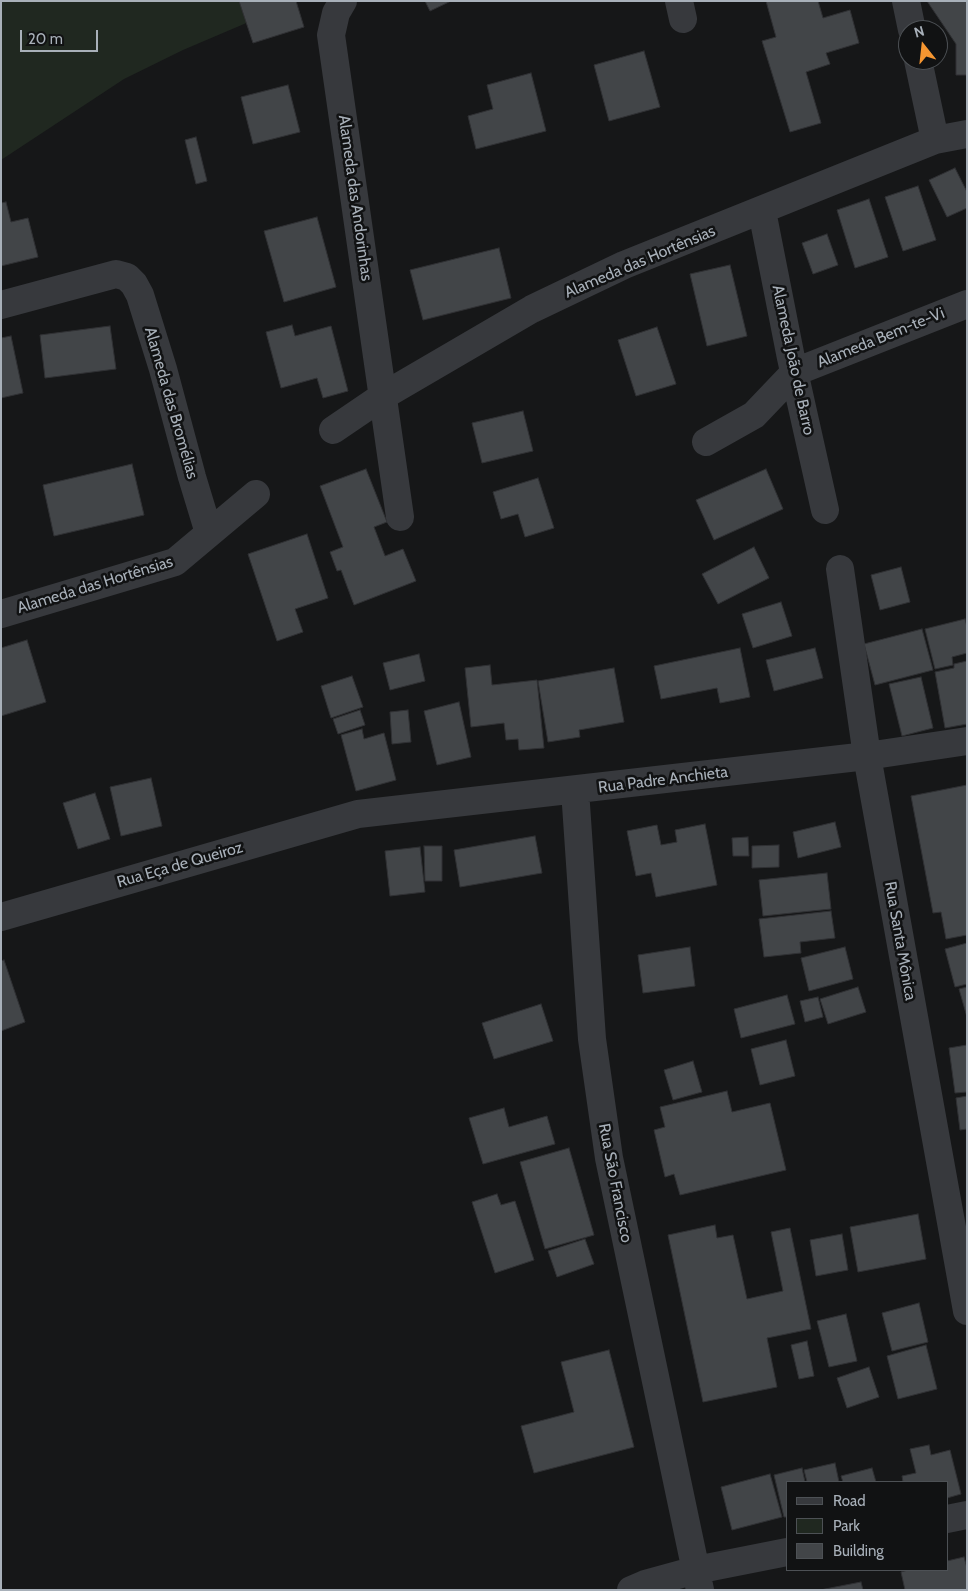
<!DOCTYPE html>
<meta charset="utf-8">
<style>
body{margin:0}
#map{position:relative;width:968px;height:1591px;overflow:hidden;background:#161718;font-family:Cabin,sans-serif}
canvas{display:block}
.frame{position:absolute;inset:0;border:2px solid #a8b0b9;pointer-events:none}
.legend{position:absolute;left:786px;top:1481px;width:162px;height:90px;box-sizing:border-box;background:#111213;border:1px solid #4d5155;margin:0;padding:6px 9px;list-style:none;font-size:15px;color:#a8b0b9}
.legend li{display:flex;align-items:center;gap:10px;height:25px}
.legend b{width:25px;border:1px solid #4d5155}
.north{position:absolute;left:898px;top:20px;width:50px;height:50px;box-sizing:border-box;background:#111213;border:1px solid #4d5155;border-radius:50%;rotate:344deg;font-size:14px;font-weight:700;line-height:20px;text-align:center;color:#a8b0b9}
.north::after{content:'';display:block;margin:auto;width:18px;height:22px;background:#f69631;clip-path:polygon(50% 0,100% 100%,50% 72%,0 100%)}
.scale{position:absolute;left:20px;top:30px;width:78px;height:22px;box-sizing:border-box;border:2px solid #a8b0b9;border-top:0;padding-left:6px;font-size:15px;line-height:18px;white-space:nowrap;color:#a8b0b9;-webkit-text-stroke:4px #111213;paint-order:stroke}
</style>
<div id="map">
<canvas width="968" height="1591"></canvas>
<div class="frame"></div>
<ul class="legend">
<li><b style="height:6px;background:#37393d"></b>Road</li>
<li><b style="height:14px;background:#202820"></b>Park</li>
<li><b style="height:14px;background:#424548"></b>Building</li>
</ul>
<div class="north">N</div>
<div class="scale">20 m</div>
</div>
<script>
const ctx = document.querySelector('canvas').getContext('2d');
ctx.lineJoin = 'round';
function paint(path, color) {
  ctx.fillStyle = color;
  ctx.fill(path, 'evenodd');
}
function poly(rows) {
  const path = new Path2D();
  for (const r of rows) {
    path.moveTo(r[0], r[1]);
    for (let i = 2; i < r.length; i += 2) path.lineTo(r[i], r[i + 1]);
  }
  return path;
}
function stroke(path, color, width, dash) {
  ctx.strokeStyle = color;
  ctx.lineWidth = width;
  ctx.lineCap = dash ? 'butt' : 'round';
  ctx.setLineDash(dash || []);
  ctx.stroke(path);
}
function drawText(font, color, halo, rows, align = 'center') {
  ctx.font = font + ' Cabin,sans-serif';
  ctx.lineWidth = 5;
  ctx.setLineDash([]);
  ctx.textBaseline = 'middle';
  ctx.strokeStyle = halo;
  ctx.fillStyle = color;
  for (const [text, x, y, turn = 0] of rows) {
    ctx.save();
    ctx.translate(x, y);
    ctx.rotate((+turn || 0) * Math.PI / 180);
    ctx.textAlign = isNaN(turn) ? turn : align;
    if (halo) ctx.strokeText(text, 0, 0);
    ctx.fillText(text, 0, 0);
    ctx.restore();
  }
}
paint(poly([
 [1,1,298,1,183,50,124,79,1,160]
]), '#202820');
const building = poly([
 [239,1,296,1,304,27,253,43,239,1],
 [425,1,451,1,430,11,425,1],
 [766,1,818,1,823,18,850,10,859,43,826,53,830,64,806,72,821,123,790,132,762,41,776,37,766,1],
 [927,1,967,1,967,75,956,75,956,44,927,1],
 [644,51,660,107,609,121,594,65,644,51],
 [531,73,546,131,476,149,468,116,493,109,487,85,531,73],
 [288,85,300,132,253,144,241,97,288,85],
 [196,137,207,181,196,184,185,140,196,137],
 [955,168,967,192,967,208,947,217,929,180,955,168],
 [918,186,936,240,903,251,885,197,918,186],
 [869,199,888,257,855,268,837,210,869,199],
 [6,202,11,222,28,218,38,257,1,266,1,203,6,202],
 [317,217,336,287,284,302,264,231,317,217],
 [827,234,838,265,813,274,802,243,827,234],
 [499,248,511,298,423,320,410,270,499,248],
 [730,265,747,336,707,346,690,274,730,265],
 [292,325,295,336,331,326,348,391,323,398,317,378,281,388,266,332,292,325],
 [110,326,116,369,45,378,40,335,110,326],
 [657,327,676,384,636,396,618,340,657,327],
 [11,336,23,393,1,398,1,338,11,336],
 [523,411,533,451,482,463,472,423,523,411],
 [132,464,144,515,54,536,43,485,132,464],
 [366,469,387,522,374,527,385,556,403,549,416,581,354,605,341,570,337,571,330,552,343,547,320,486,366,469],
 [766,469,783,509,714,540,696,500,766,469],
 [538,478,554,528,525,537,518,514,501,519,493,492,538,478],
 [307,534,328,598,295,609,303,632,277,641,248,554,307,534],
 [754,547,769,578,718,604,702,574,754,547],
 [901,567,910,602,880,610,871,575,901,567],
 [781,602,792,636,753,648,742,614,781,602],
 [965,619,967,627,967,653,952,657,953,665,935,669,925,629,965,619],
 [922,629,933,670,875,685,864,644,922,629],
 [27,640,46,702,1,716,1,648,27,640],
 [740,648,750,697,720,703,717,688,661,699,654,666,740,648],
 [815,648,823,678,774,691,766,660,815,648],
 [419,654,425,681,390,690,383,663,419,654],
 [967,661,967,724,945,728,935,672,954,668,954,664,967,661],
 [490,665,492,685,537,680,544,748,519,750,518,739,506,740,504,723,471,727,465,668,490,665],
 [614,668,624,722,579,730,580,737,548,742,538,681,614,668],
 [352,676,363,707,331,718,321,686,352,676],
 [921,677,933,728,902,736,889,684,921,677],
 [459,702,471,757,437,765,424,711,459,702],
 [360,710,365,725,338,734,333,719,360,710],
 [408,710,411,742,392,744,390,712,408,710],
 [362,729,364,739,384,733,396,780,356,791,341,735,362,729],
 [151,778,162,826,121,836,110,787,151,778],
 [967,785,967,935,946,939,941,912,933,913,911,796,967,785],
 [95,793,110,839,78,849,63,803,95,793],
 [835,822,841,847,798,858,793,832,835,822],
 [705,824,717,885,656,897,651,873,636,876,627,831,657,825,661,845,677,842,675,830,705,824],
 [535,836,542,873,460,887,454,850,535,836],
 [748,837,749,856,733,856,732,838,748,837],
 [779,845,779,867,752,868,752,846,779,845],
 [424,846,442,846,442,881,425,881,424,846],
 [420,847,425,892,390,896,385,851,420,847],
 [827,873,831,909,763,916,759,880,827,873],
 [831,911,835,938,800,942,801,953,764,957,759,919,831,911],
 [967,943,967,984,955,987,945,949,967,943],
 [690,947,695,986,643,993,638,955,690,947],
 [845,947,853,979,809,991,801,958,845,947],
 [4,960,25,1022,1,1031,1,961,4,960],
 [858,987,866,1012,828,1024,820,999,858,987],
 [967,987,967,1017,959,989,967,987],
 [787,995,795,1024,741,1038,734,1009,787,995],
 [818,997,823,1017,805,1022,800,1001,818,997],
 [541,1004,553,1041,494,1059,482,1023,541,1004],
 [786,1040,795,1076,760,1085,751,1049,786,1040],
 [967,1045,967,1092,955,1093,949,1048,967,1045],
 [693,1061,702,1092,673,1100,664,1070,693,1061],
 [727,1091,732,1112,770,1103,786,1170,680,1195,674,1174,665,1177,654,1130,665,1127,660,1107,727,1091],
 [967,1096,967,1129,960,1130,956,1098,967,1096],
 [504,1108,509,1127,547,1116,555,1144,483,1164,469,1118,504,1108],
 [569,1148,594,1235,545,1249,520,1162,569,1148],
 [497,1194,501,1205,515,1201,534,1260,495,1273,472,1202,497,1194],
 [918,1214,926,1259,858,1272,850,1227,918,1214],
 [715,1225,717,1238,733,1235,747,1299,783,1291,771,1232,790,1228,811,1329,767,1338,777,1387,703,1402,668,1235,715,1225],
 [842,1234,848,1270,816,1276,810,1240,842,1234],
 [585,1239,594,1264,557,1277,548,1251,585,1239],
 [919,1303,928,1342,892,1351,882,1313,919,1303],
 [846,1314,857,1361,829,1367,817,1321,846,1314],
 [807,1341,814,1376,799,1379,791,1345,807,1341],
 [926,1345,937,1389,898,1399,887,1356,926,1345],
 [609,1350,634,1447,534,1473,521,1426,574,1412,561,1362,609,1350],
 [869,1367,879,1397,847,1408,837,1378,869,1367],
 [929,1445,931,1455,950,1450,961,1494,947,1498,947,1482,903,1482,902,1476,916,1473,910,1449,929,1445],
 [835,1463,839,1482,807,1482,804,1470,835,1463],
 [802,1468,805,1482,787,1482,787,1517,784,1517,774,1475,802,1468],
 [872,1468,876,1482,843,1482,841,1476,872,1468],
 [770,1474,782,1517,732,1530,721,1487,770,1474],
 [964,1557,967,1568,967,1590,905,1590,901,1572,908,1570,947,1570,947,1561,964,1557],
 [861,1582,863,1590,820,1590,861,1582]
]);
paint(building, '#424548');
stroke(building, '#303134', 1);
stroke(poly([
 [343,1,336,13,331,35,400,517],
 [679,1,683,19],
 [906,1,912,30],
 [918,60,935,140],
 [762,211,791,358,825,510],
 [1,305,116,274,127,277,134,284,140,295,163,369,192,477,209,533],
 [333,430,383,396,532,309,624,265,935,140,967,134],
 [706,442,754,415,795,372,967,304],
 [840,569,867,756,967,1311],
 [1,614,175,562,256,494],
 [575,790,592,1039,609,1158,700,1590],
 [1,917,358,814,867,756,967,741],
 [947,1519,967,1515],
 [631,1590,645,1584,696,1570,787,1552]
]), '#37393d', 28);
drawText('16px', '#a8b0b9', '#111213', [
 ["Alameda das Andorinhas",355,198,82],
 ["Alameda das Hortênsias",640,262,-23],
 ["Alameda Bem-te-Vi",881,338,-22],
 ["Alameda João de Barro",793,360,78],
 ["Alameda das Bromélias",171,403,74],
 ["Alameda das Hortênsias",95,585,-17],
 ["Rua Padre Anchieta",663,780,-7],
 ["Rua Eça de Queiroz",180,865,-16],
 ["Rua Santa Mônica",900,941,80],
 ["Rua São Francisco",615,1183,79]
]);
</script>
